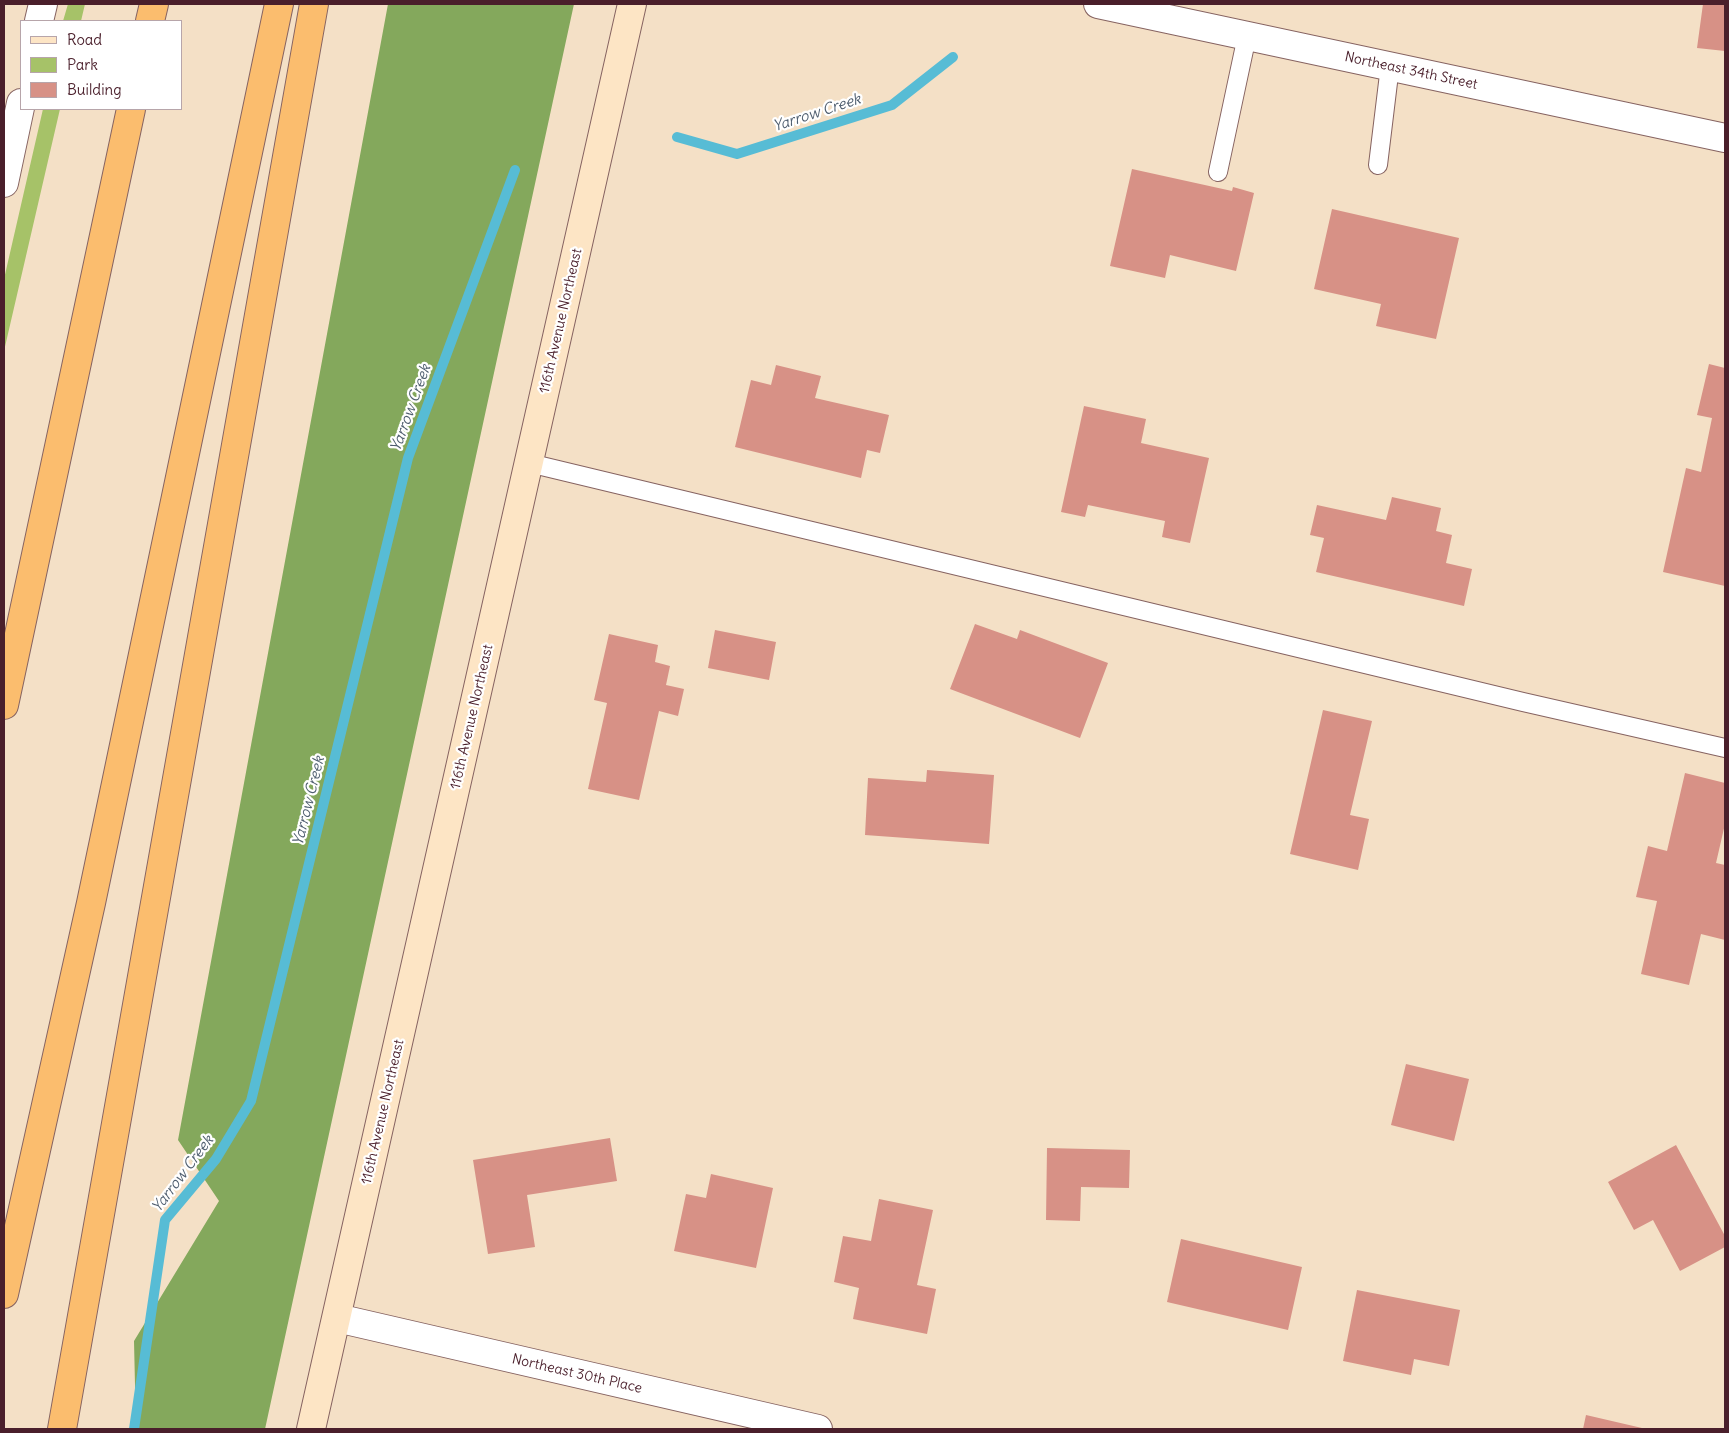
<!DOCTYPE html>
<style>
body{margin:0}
#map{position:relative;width:1729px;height:1433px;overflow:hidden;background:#f4e0c6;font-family:Delius,sans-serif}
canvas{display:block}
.frame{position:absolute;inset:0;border:5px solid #4a1f2b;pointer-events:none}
.legend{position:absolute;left:20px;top:20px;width:162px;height:90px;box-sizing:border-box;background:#fff;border:1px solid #b7a5aa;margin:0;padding:6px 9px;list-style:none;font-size:15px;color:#4a1f2b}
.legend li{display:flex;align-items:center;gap:10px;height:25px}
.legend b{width:25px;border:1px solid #b7a5aa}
</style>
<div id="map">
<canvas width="1729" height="1433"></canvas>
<div class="frame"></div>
<ul class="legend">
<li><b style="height:6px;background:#fde5c5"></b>Road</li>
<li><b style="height:14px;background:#a6c268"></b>Park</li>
<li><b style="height:14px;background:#d79186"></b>Building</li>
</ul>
</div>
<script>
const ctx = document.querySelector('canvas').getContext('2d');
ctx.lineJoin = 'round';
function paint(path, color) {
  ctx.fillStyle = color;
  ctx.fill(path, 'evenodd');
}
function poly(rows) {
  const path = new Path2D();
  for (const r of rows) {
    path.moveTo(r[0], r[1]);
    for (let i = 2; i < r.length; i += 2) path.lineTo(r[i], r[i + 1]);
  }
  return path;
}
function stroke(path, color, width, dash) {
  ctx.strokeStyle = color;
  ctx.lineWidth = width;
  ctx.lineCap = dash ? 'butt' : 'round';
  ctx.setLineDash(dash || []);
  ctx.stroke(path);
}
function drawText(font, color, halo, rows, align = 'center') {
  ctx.font = font + ' Delius,sans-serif';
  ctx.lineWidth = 4.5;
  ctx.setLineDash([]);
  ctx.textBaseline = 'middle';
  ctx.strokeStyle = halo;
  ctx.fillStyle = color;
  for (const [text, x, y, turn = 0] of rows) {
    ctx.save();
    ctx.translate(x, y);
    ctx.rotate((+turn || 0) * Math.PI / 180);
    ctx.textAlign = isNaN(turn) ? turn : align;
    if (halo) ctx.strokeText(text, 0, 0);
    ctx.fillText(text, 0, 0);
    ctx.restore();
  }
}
paint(poly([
 [68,4,85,4,81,21,63,21],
 [43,109,60,109,4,351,4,279]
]), '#a6c268');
paint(poly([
 [388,4,574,4,265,1429,136,1429,134,1341,219,1201,178,1140]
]), '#84a85c');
stroke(poly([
 [677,137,737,154,892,105,953,57],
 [134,1429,165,1220,216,1159,251,1101,408,458,515,170]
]), '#57bcd5', 10);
paint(poly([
 [1703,4,1725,4,1725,51,1697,48],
 [1132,169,1232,191,1233,187,1254,193,1236,271,1170,255,1165,278,1110,266],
 [1332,209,1459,238,1436,339,1376,326,1381,304,1314,289],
 [1709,364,1725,368,1725,586,1663,572,1686,468,1701,472,1712,418,1697,415],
 [776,365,821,376,815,398,889,415,880,453,867,450,861,478,735,447,751,380,771,385],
 [1084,406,1146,419,1141,443,1209,458,1190,543,1162,537,1165,521,1088,505,1085,517,1061,512],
 [1392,497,1441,508,1436,531,1452,535,1446,563,1472,569,1464,606,1316,572,1324,538,1310,535,1317,505,1386,520],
 [975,624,1017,639,1020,630,1108,663,1080,738,950,689],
 [715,630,776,642,769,680,708,668],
 [609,634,658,645,655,662,670,666,666,685,684,689,678,716,659,711,639,800,588,789,607,703,594,700],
 [1323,710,1372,721,1350,815,1369,819,1358,870,1290,854],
 [927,770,994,775,989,844,865,835,868,778,926,782],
 [1685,773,1725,783,1725,824,1716,863,1725,865,1725,940,1701,934,1689,985,1641,974,1657,901,1636,897,1648,846,1667,851],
 [1406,1064,1469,1079,1454,1141,1391,1125],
 [610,1138,617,1181,527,1195,535,1247,488,1254,473,1160],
 [1676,1145,1725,1236,1725,1247,1680,1271,1653,1220,1634,1230,1608,1182],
 [1047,1148,1130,1150,1129,1188,1081,1187,1080,1221,1046,1220],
 [711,1174,773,1188,756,1268,674,1251,686,1194,706,1198],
 [879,1199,933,1210,917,1285,936,1289,927,1334,853,1319,859,1288,834,1282,843,1236,871,1241],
 [1181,1239,1302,1267,1288,1330,1167,1302],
 [1357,1290,1460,1310,1449,1366,1414,1359,1411,1375,1343,1361],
 [1586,1415,1642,1428,1642,1429,1583,1429]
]), '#d79186');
const lane = poly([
 [1378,165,1390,66],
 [1218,172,1247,36],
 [529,463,1523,702,1725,748]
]);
const street = poly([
 [1098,4,1725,138],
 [39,21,43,4],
 [4,183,21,103],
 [337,1318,818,1429]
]);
const secondary = poly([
 [311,1429,632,4]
]);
const highway = poly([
 [150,21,154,4],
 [4,705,131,109],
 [4,1294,91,903,279,4],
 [62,1429,314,4]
]);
stroke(lane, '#866361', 20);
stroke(street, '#866361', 30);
stroke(secondary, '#866361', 30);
stroke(highway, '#866361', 30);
stroke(lane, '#fff', 18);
stroke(street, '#fff', 28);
stroke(secondary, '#fde5c5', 28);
stroke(highway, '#fbbd6e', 28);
drawText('14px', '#4a1f2b', '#fff', [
 ["Northeast 34th Street",1411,71,12],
 ["116th Avenue Northeast",561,321,-77],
 ["116th Avenue Northeast",472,717,-77],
 ["116th Avenue Northeast",383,1112,-77],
 ["Northeast 30th Place",577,1374,13]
]);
drawText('italic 15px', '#4f5e6f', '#fff', [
 ["Yarrow Creek",817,113,-18],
 ["Yarrow Creek",411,408,-70],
 ["Yarrow Creek",309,801,-76],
 ["Yarrow Creek",183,1174,-53]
]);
</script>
